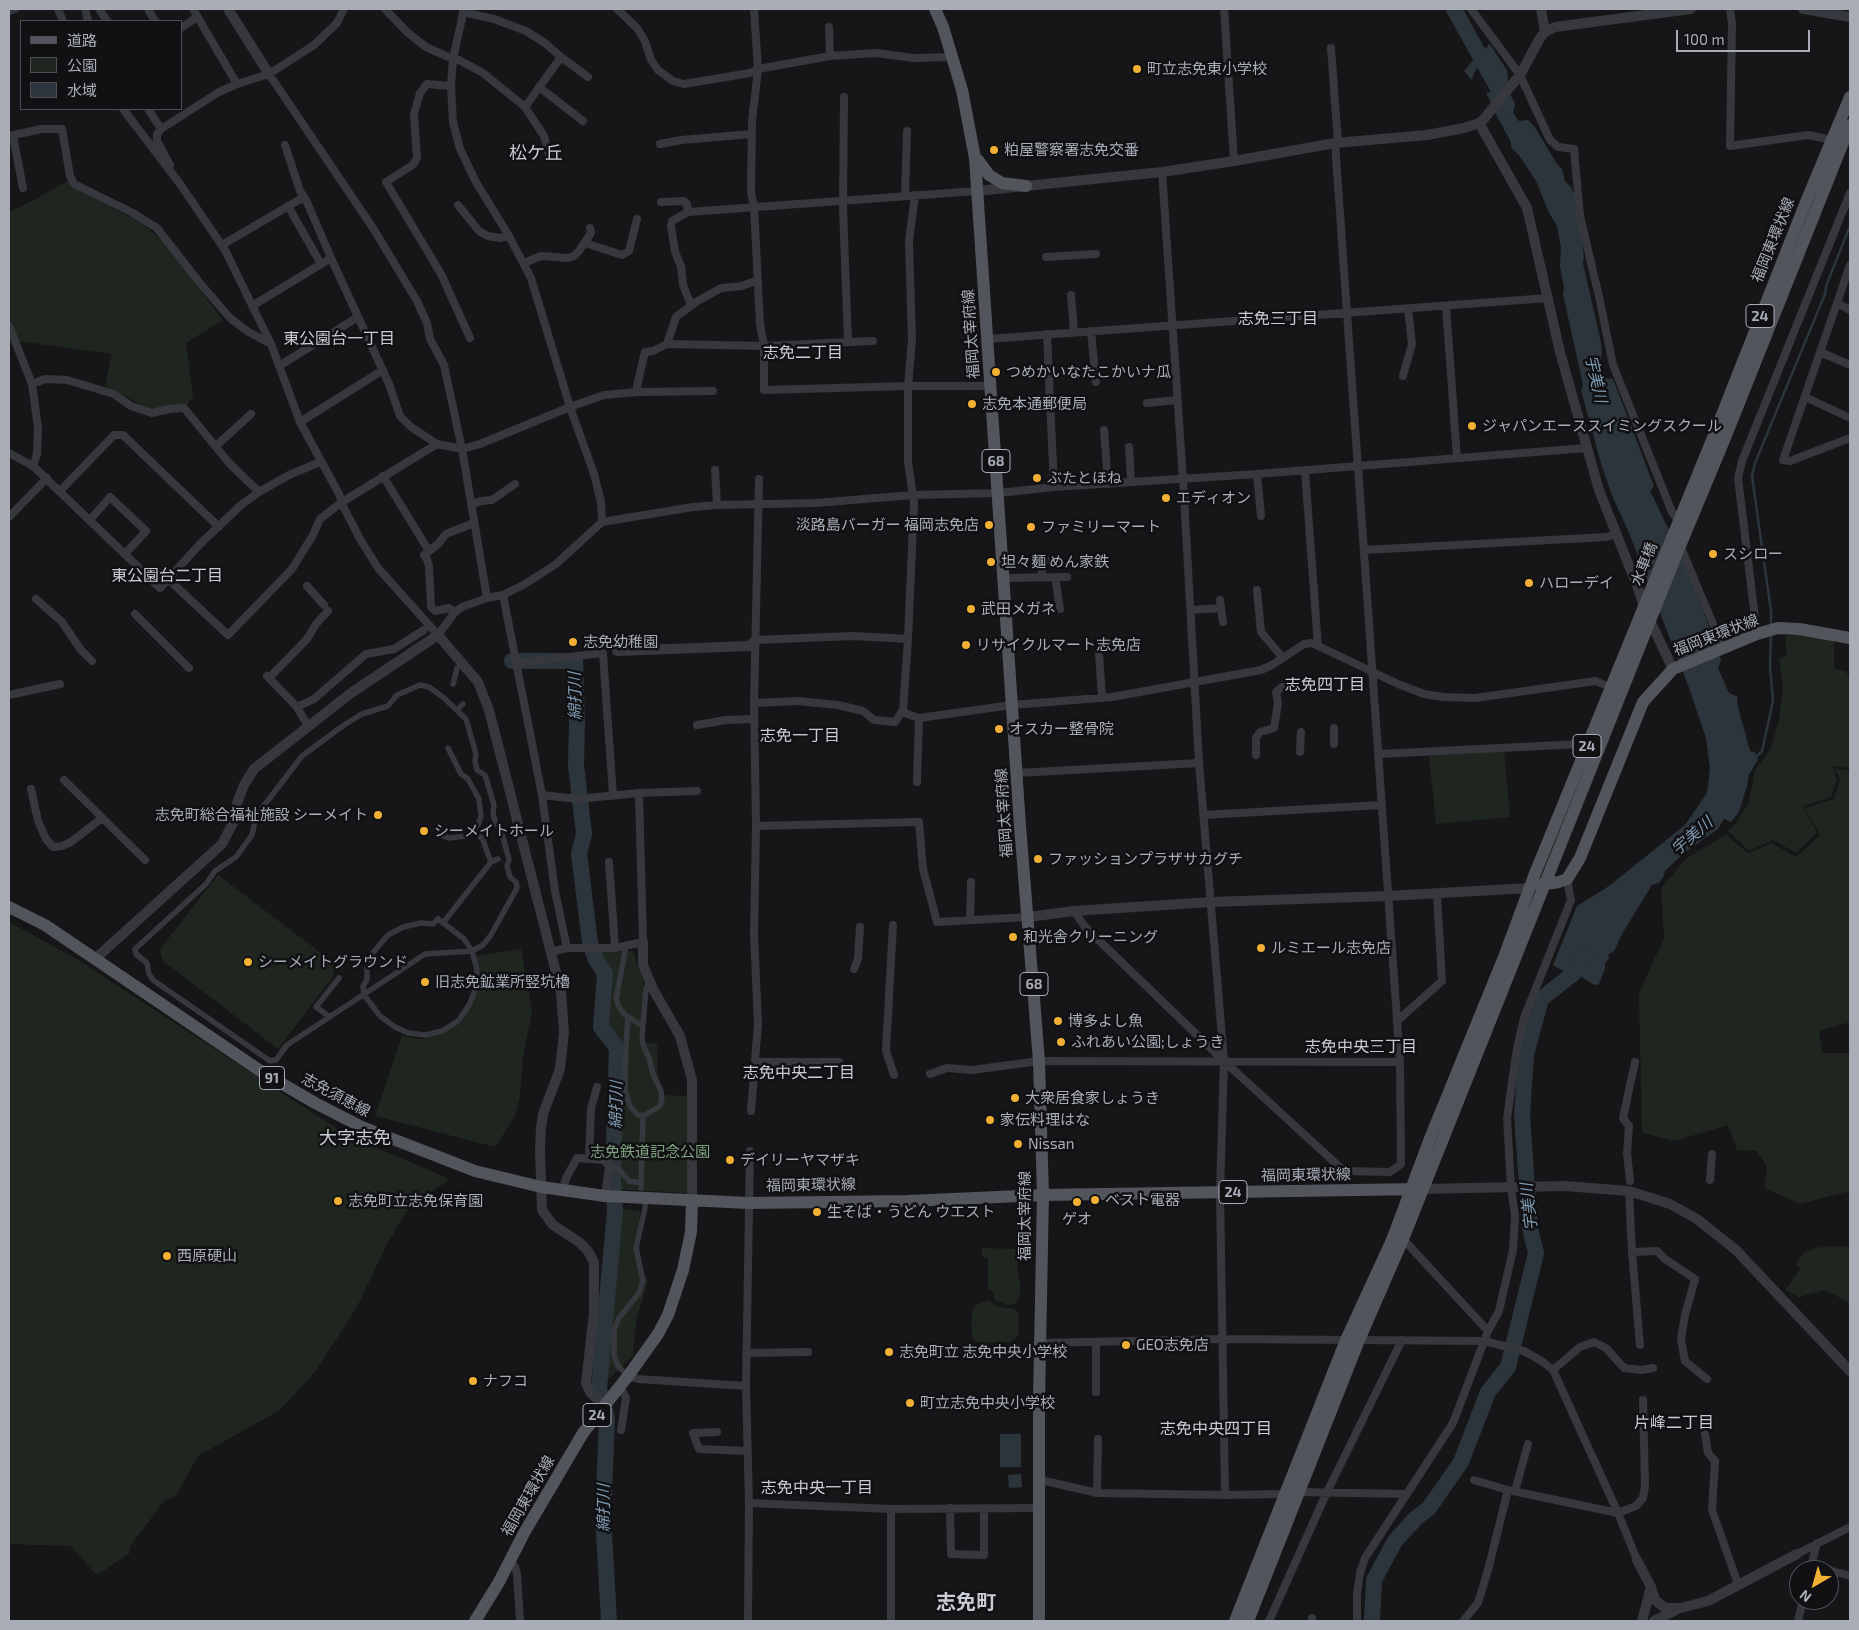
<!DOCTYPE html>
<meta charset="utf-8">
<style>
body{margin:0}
#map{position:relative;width:1859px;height:1630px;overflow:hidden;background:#161618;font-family:"Exo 2","Noto Sans JP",sans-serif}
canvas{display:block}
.frame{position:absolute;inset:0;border:10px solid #a8adb8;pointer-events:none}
.legend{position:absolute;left:20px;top:20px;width:162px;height:90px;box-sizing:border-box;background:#111113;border:1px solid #4d4f55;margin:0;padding:6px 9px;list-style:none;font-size:15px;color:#a8adb8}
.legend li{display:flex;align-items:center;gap:10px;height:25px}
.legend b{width:25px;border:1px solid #4d4f55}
.north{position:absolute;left:1789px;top:1560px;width:50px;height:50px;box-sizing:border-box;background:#111113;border:1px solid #4d4f55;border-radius:50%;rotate:218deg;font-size:14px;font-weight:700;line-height:20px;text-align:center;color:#a8adb8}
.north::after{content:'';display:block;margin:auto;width:18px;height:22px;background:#f2b134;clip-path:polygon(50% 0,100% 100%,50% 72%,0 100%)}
.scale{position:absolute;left:1676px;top:30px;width:134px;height:22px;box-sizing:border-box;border:2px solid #a8adb8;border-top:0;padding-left:6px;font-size:15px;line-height:18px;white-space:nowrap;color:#a8adb8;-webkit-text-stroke:4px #111113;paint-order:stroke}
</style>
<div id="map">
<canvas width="1859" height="1630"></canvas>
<div class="frame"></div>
<ul class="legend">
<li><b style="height:6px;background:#53555c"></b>道路</li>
<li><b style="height:14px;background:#1e261f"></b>公園</li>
<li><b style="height:14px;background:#2c353c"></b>水域</li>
</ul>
<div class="north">N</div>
<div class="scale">100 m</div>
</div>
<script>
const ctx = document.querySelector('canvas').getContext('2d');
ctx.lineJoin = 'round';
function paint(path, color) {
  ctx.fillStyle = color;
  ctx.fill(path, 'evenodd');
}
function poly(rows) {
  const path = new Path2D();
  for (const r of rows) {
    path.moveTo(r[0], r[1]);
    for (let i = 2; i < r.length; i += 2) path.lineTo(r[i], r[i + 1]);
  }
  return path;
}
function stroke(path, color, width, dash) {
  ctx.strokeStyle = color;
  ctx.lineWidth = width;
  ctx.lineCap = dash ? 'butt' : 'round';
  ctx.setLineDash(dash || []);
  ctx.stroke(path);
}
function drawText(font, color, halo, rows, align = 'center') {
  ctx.font = font + ' "Exo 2","Noto Sans JP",sans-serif';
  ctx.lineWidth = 5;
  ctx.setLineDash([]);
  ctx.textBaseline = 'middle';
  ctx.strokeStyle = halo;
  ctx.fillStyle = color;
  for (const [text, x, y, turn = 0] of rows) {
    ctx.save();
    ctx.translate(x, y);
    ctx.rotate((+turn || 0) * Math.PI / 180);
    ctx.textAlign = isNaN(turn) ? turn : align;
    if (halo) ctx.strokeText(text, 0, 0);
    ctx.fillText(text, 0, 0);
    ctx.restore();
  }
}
paint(poly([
 [67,181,82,192,141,223,162,240,223,320,186,343,193,396,187,405,152,410,105,386,112,354,18,341,9,316,9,212,34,200],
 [1802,634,1834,638,1834,669,1846,671,1850,680,1850,768,1832,766,1837,779,1831,797,1803,806,1817,833,1796,853,1773,840,1749,851,1727,830,1734,826,1749,802,1755,770,1770,750,1779,720,1783,685,1779,659,1787,655,1785,636],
 [1504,751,1510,817,1436,824,1429,756],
 [1834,768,1850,771,1850,1022,1819,1031,1822,1053,1850,1053,1850,1191,1800,1204,1764,1188,1767,1166,1756,1151,1737,1150,1728,1125,1675,1141,1642,1133,1639,993,1664,938,1661,888,1687,858,1726,835,1748,853,1772,843,1796,857,1820,835,1805,808,1834,799,1840,779],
 [218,875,333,962,334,975,278,1049,163,961,160,949],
 [9,922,75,958,347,1135,450,1179,410,1207,388,1242,357,1307,315,1372,280,1410,198,1456,176,1496,164,1501,129,1548,130,1553,97,1575,70,1546,9,1544],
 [521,949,532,1010,523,1058,520,1096,515,1116,495,1147,375,1116,402,1036,421,1039,439,1035,460,1022,480,971,476,956],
 [633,951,644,982,639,1041,657,1044,658,1095,688,1096,687,1193,610,1189,620,1046,602,1026,605,967,595,952],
 [612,1208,640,1211,637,1263,648,1280,636,1321,633,1356,601,1386],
 [1832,1246,1850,1247,1850,1303,1825,1290,1799,1297,1785,1290,1800,1269,1796,1263,1803,1253,1815,1248],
 [982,1248,1016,1249,1021,1253,1017,1267,1021,1291,1018,1300,1014,1304,1007,1305,994,1300,994,1293,988,1289,988,1258,982,1257],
 [989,1300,998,1307,1012,1308,1018,1312,1019,1333,1016,1338,1011,1342,979,1343,973,1339,971,1323,974,1306]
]), '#1e261f');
paint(poly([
 [1489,43,1507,70,1510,102,1515,116,1519,121,1528,120,1534,126,1557,164,1562,169,1565,181,1571,187,1575,196,1584,256,1583,263,1602,347,1600,374,1603,378,1613,379,1654,486,1650,491,1686,565,1715,643,1721,660,1718,668,1729,693,1738,697,1737,703,1750,751,1755,752,1758,760,1749,774,1747,786,1739,812,1731,822,1724,819,1718,829,1684,853,1665,871,1664,876,1659,883,1652,885,1622,934,1614,951,1608,955,1609,959,1605,963,1605,968,1599,984,1594,985,1580,976,1566,973,1553,965,1577,906,1609,886,1685,825,1707,793,1710,768,1706,738,1688,685,1627,528,1613,498,1602,467,1581,390,1583,385,1563,294,1564,288,1560,266,1561,248,1557,226,1549,213,1536,181,1521,158,1511,147,1511,142,1497,116,1486,93,1496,91,1497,85,1488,67,1479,65,1474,73,1472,80,1464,71,1484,47,1487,48],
 [1000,1434,1021,1434,1021,1467,1000,1467],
 [1021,1474,1022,1487,1009,1488,1008,1475]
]), '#2c353c');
stroke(poly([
 [1771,626,1771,611,1752,476,1755,463,1825,294,1826,286,1850,226],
 [1754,759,1762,751,1773,701,1770,667,1771,634]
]), '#2c353c', 2.5);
stroke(poly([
 [1454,9,1507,105],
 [512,661,575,661,577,723,576,765,584,834,579,853,590,943,596,960,605,973,601,1027,617,1048,613,1177,615,1210,599,1389,607,1418,603,1516,609,1621],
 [1372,1621,1374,1580,1395,1541,1416,1518,1429,1508,1461,1462,1488,1392,1508,1367,1536,1253,1530,1229,1522,1115,1526,1055,1541,999,1574,973,1585,956]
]), '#2c353c', 16);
stroke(poly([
 [453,684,457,668],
 [420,685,429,687,444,698,466,719,476,754,475,761,477,770,485,775,494,805,493,814,496,824,500,826,508,856,509,860,507,866,510,877,516,882,517,888,491,935,483,945,472,951,425,954,287,1045,276,1060,270,1061,153,980,149,974,147,963,136,954,135,949,206,884,215,871,236,857,252,835,256,816,302,756,344,725,362,714,388,706,397,695,420,685],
 [457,710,463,704],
 [475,830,483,840,491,862],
 [440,835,449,838,466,836,478,825,481,816,479,799,468,779,461,774,448,748],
 [438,919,464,939,472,951,477,969,476,988,469,1005,458,1021,442,1031,426,1035,408,1033,395,1027,380,1016,364,995,363,986,367,980,367,969,371,955,388,935,403,927,421,923,433,924,438,919],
 [443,923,491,862,498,859],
 [626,946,616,999,619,1007,625,1015,643,1026],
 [330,1017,316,1007,339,978],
 [628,1017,626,1045,625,1090,630,1106,638,1115,643,1116],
 [609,1166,619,1169,629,1181,641,1183],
 [641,1188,643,1116,660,1106,662,1099,661,1091,653,1074,649,1058,643,1045,642,1038,646,988,650,981],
 [628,1376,618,1366,614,1356,614,1330,619,1318,639,1293,643,1281,636,1248,645,1208,645,1198]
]), '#37383d', 5.5);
stroke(poly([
 [58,9,63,21],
 [85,9,88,21],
 [99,9,107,21],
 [148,9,155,21],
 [193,9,237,84],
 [385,9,407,32,426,47,453,59,459,60,483,73,525,107,544,136,549,155],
 [464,9,453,59,451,86,453,122,460,149,476,182,509,236,531,278,570,407,594,474,601,502,602,522],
 [617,9,637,28,645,41,651,60,658,70,673,81,684,84,750,73,758,69,830,56,876,53,914,58,952,57],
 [754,9,758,69,752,121,751,193,754,207,760,324,764,346,764,390,908,386,991,386],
 [1224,9,1234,161],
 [1471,9,1520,75,1550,140,1558,147,1574,149,1580,216,1600,301,1613,365,1672,512,1678,520],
 [1730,9,1732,23,1730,146,1808,135,1832,140],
 [9,11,15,9],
 [463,12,494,19,526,31,545,43,561,57,525,107],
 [829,27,830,56],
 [181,28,197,17],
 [1331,48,1338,143],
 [561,57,588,77],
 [269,74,373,228,417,301,427,323,430,339,444,365,462,449,487,598],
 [451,86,427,84,420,93,414,114,417,157,414,164,386,182,441,274,470,338],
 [539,87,583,121],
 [844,97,843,207,848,342],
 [123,109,180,184,225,250,271,344,300,422,339,494,344,508,360,539,378,568,438,635,455,612,462,607,487,598,503,595,525,584,556,564,602,522,693,507,717,505,816,503,913,495,999,493,1054,487,1257,474,1586,448],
 [148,109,161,129],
 [9,136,41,129,62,129,70,176,74,184,131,212,157,228,199,282,230,318,247,331,271,344],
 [13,136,23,188],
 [660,144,681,140,752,134],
 [285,145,300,191,306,200,331,258],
 [170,165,157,141,157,134,161,129,219,92,237,84,269,74,314,45,337,23,344,9],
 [1162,172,1183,479,1199,763,1224,1061,1220,1193,1225,1495],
 [905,196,907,131],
 [661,202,684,201,687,204,688,212],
 [458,205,479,231,488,236,500,238,509,236],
 [288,206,321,264],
 [585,243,622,255,629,251,637,219],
 [222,245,304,197],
 [1046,257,1096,254],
 [524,263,541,256,568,258,574,256,579,251,591,233,590,228],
 [1850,265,1783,460,1790,461,1850,438],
 [1071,295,1074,332],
 [1837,303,1850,310],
 [691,305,683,285,681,266,675,252,671,226,672,221,688,212,977,191],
 [252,306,331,258,389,384,400,416,411,427,437,444,462,449,480,444,570,407,604,395,638,392,713,391],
 [1446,306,1457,458],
 [9,326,32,384,38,428,37,454,33,466],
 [1091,331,1096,382],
 [1047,334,1054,487],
 [987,339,1549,298],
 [667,344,764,346,873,341],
 [1820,352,1850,365],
 [279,366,358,317],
 [1403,376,1412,344,1408,309],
 [32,384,45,379,67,380,114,394,131,406,152,413,169,409,184,408,230,464,259,492],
 [638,392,637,386,645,352,653,351,667,344,676,317,696,302,721,288,742,286,758,280],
 [1805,397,1850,418],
 [1147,403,1177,400],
 [300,422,383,370],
 [1104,430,1108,484],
 [216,446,251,414],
 [1129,447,1131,482],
 [9,453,33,466,160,588,200,544,241,505,259,492,289,475,320,462],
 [715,470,717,505],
 [1305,470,1318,646],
 [1257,474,1261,516],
 [383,476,429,551],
 [60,491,114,435,123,435,219,527],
 [471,505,481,501,492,500,515,484],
 [9,517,47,478],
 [90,520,110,497,146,531,125,554],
 [1680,545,1723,648],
 [1364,550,1606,537,1616,534],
 [1041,577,1045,559],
 [1055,577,1060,609],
 [1004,578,1067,577],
 [168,579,228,635,292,569,313,535,320,519,342,502,437,444],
 [307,586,324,605],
 [1257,590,1261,632,1283,658],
 [503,595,542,795,555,891,567,948],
 [36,599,62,622,81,650,92,661],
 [1221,608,1223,622],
 [1191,610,1221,608,1220,600],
 [455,612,449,608,435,611,431,607,429,567,427,559,424,555,438,544,446,534,474,523],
 [135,614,189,668],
 [1757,634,1738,478,1742,461,1850,193],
 [756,640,853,636,908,639],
 [1099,654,1102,698],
 [517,663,603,653,613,796],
 [267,676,297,707,308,726],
 [269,678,307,639,316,624,328,611],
 [9,695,60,684],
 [754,703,797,701,838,705,863,711,874,720,895,722,903,710,908,639,914,502,908,462,908,386,912,340,909,241,915,195],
 [297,707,314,699,366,654,394,649,424,630],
 [903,710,907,714,919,718,1012,705,1112,697,1261,670,1272,665,1304,644,1312,643,1398,684,1424,694,1443,697,1475,698,1596,681,1611,688],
 [697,725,726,720,754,719],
 [1334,728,1334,744],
 [1300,752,1301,732],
 [1379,754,1581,744,1587,746],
 [1256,755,1256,738,1260,732,1274,728,1278,703,1276,692,1282,687,1302,686],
 [1017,773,1199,763],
 [64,780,145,860],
 [917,782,919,718],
 [31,789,38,821,46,839,53,847,62,846,71,842,102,818],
 [542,795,577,799,639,793,697,791],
 [1204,815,1381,805],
 [756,826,919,822,923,869,937,922,1028,917],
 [609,862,615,948],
 [1074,911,1085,927,1224,1061,1344,1171,1390,1172,1401,1164,1400,1062,1335,143],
 [970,920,971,882],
 [893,925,886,1051,894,1075],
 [551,952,567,948,615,948,643,942,639,793],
 [854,969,858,959,860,927],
 [1397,1021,1442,981,1437,894],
 [755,1062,839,1062],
 [930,1074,947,1068,972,1070,1039,1061,1400,1062],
 [751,1111,758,1024,754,934,756,826,754,703,759,479],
 [589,1159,591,1109,597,1087],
 [1710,1180,1712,1154],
 [1630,1181,1627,1153,1629,1126,1623,1118,1635,1062],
 [563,1190,566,1178,577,1158,604,1160,609,1166,605,1196],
 [1629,1191,1632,1252,1640,1345],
 [1403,1239,1488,1331],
 [1632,1252,1657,1251,1665,1259,1695,1279,1685,1315,1681,1339,1685,1361,1707,1379],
 [1040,1343,1224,1339,1484,1341,1524,1351,1543,1362,1553,1370,1618,1513,1637,1560],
 [746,1353,808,1352],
 [1553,1370,1580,1347,1594,1342,1606,1348,1624,1368,1642,1370,1653,1368],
 [628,1376,638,1379,746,1386],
 [620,1386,626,1398,621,1430],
 [1096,1392,1096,1342],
 [717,1432,693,1433,699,1449,748,1451],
 [1705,1434,1708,1453,1715,1461,1712,1510,1738,1584],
 [1041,1480,1097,1493,1225,1495,1284,1494],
 [1474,1480,1508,1490],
 [1515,1491,1528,1444],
 [1298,1492,1407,1494],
 [1097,1493,1098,1439],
 [749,1503,891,1509,1040,1508],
 [950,1508,951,1554,984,1555,984,1508],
 [891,1509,891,1621],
 [1797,1554,1850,1527],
 [510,1562,515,1567,517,1574,520,1621],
 [1811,1565,1828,1570],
 [1810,1570,1817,1543],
 [1829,1570,1850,1576],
 [748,1621,749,1503,746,1386,750,1151],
 [1269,1621,1327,1492,1402,1340],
 [1312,1621,1312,1618],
 [1357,1621,1357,1594,1360,1573,1365,1558,1453,1423,1488,1331,1499,1311,1513,1250,1515,1216,1511,1188,1507,1118,1517,1048,1524,1018,1571,900,1567,879],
 [1463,1621,1478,1603,1488,1570,1508,1490,1618,1513,1636,1506,1643,1498,1645,1486,1643,1400],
 [1798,1621,1803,1600]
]), '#37383d', 8);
stroke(poly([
 [228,9,269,74],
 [1541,9,1545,32],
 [1803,9,1850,17],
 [1479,123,1527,208,1560,352,1599,490,1639,591,1644,608,1673,669],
 [977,191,1162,172,1234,161,1335,143,1427,135,1464,128,1479,123,1483,120,1520,75,1540,38,1545,32,1555,27,1691,9],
 [617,651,749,646,756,640],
 [1028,917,1074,911,1211,902,1388,896,1530,888],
 [643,942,643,965,653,989,680,1036,692,1080,692,1201],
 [95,959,222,844,234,821,237,803,244,785,254,769,351,693,438,635,478,682,489,710,561,992,564,1032,560,1069,543,1114,541,1127,540,1149,542,1210,553,1225,579,1242,588,1251,594,1262,594,1313,586,1383,590,1392,604,1406],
 [1423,1189,1565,1186,1629,1191,1670,1204,1697,1219,1736,1250,1850,1371],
 [1637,1560,1651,1587,1655,1600,1665,1608,1681,1608,1708,1601,1797,1554],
 [1642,1621,1651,1587],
 [1654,1621,1676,1610]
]), '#37383d', 10);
stroke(poly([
 [935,9,943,27,962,90,975,158,1020,826,1039,1061,1043,1195,1039,1402,1039,1621],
 [975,158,978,160,989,175,1002,183,1026,186],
 [1539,885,1559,882,1567,879,1580,858,1643,702,1673,669,1757,634,1778,628,1799,629,1850,638],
 [9,907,45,925,262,1072,315,1103,362,1127,475,1171,541,1187,605,1196,749,1203,908,1201,1043,1195,1418,1189],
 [475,1621,499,1582,524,1533,583,1433,628,1376,658,1334,668,1315,683,1270,691,1232,692,1201],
 [1235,1621,1346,1340,1392,1240,1429,1141,1504,957,1534,876,1712,440,1808,197,1850,97],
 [1248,1621,1359,1340,1403,1239,1677,553,1725,438,1850,125]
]), '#53555c', 12);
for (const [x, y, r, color] of [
 [1137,69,5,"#f2b134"],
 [994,150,5,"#f2b134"],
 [996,372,5,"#f2b134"],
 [972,404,5,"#f2b134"],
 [1472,426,5,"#f2b134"],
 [1037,478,5,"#f2b134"],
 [1166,498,5,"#f2b134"],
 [989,525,5,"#f2b134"],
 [1031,527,5,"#f2b134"],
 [1713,554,5,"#f2b134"],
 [991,562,5,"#f2b134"],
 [1529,583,5,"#f2b134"],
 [971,609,5,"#f2b134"],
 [573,642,5,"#f2b134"],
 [966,645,5,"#f2b134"],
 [999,729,5,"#f2b134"],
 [378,815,5,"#f2b134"],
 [424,831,5,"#f2b134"],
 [1038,859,5,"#f2b134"],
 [1013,937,5,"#f2b134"],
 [1261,948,5,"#f2b134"],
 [248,962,5,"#f2b134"],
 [425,982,5,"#f2b134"],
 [1058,1021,5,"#f2b134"],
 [1061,1042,5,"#f2b134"],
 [1015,1098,5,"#f2b134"],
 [990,1120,5,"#f2b134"],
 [1018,1144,5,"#f2b134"],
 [730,1160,5,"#f2b134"],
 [1095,1200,5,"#f2b134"],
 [338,1201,5,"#f2b134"],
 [1077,1202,5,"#f2b134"],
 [817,1212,5,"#f2b134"],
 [167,1256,5,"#f2b134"],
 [1126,1345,5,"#f2b134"],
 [889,1352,5,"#f2b134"],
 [473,1381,5,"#f2b134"],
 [910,1403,5,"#f2b134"]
]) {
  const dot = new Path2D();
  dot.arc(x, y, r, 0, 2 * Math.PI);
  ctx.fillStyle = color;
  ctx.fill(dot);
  stroke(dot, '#111113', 2);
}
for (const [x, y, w] of [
 [1760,316,28],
 [996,461,28],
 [1587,746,28],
 [1034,984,28],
 [272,1078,25],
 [1233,1192,28],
 [597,1415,28]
]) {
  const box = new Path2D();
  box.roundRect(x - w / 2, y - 11.5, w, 23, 4);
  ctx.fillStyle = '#111113';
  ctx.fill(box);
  stroke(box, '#a8adb8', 1);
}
drawText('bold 14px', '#a8adb8', null, [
 ["24",1760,316],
 ["68",996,461],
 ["24",1587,746],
 ["68",1034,984],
 ["91",272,1078],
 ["24",1233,1192],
 ["24",597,1415]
]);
drawText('15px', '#a8adb8', '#111113', [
 ["町立志免東小学校",1147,69],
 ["粕屋警察署志免交番",1004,150],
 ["つめかいなたこかいナ瓜",1006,372],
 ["志免本通郵便局",982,404],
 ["ジャパンエーススイミングスクール",1482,426],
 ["ぶたとほね",1047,478],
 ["エディオン",1176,498],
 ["淡路島バーガー 福岡志免店",979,525,"right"],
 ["ファミリーマート",1041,527],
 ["スシロー",1723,554],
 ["坦々麺 めん家鉄",1001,562],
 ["ハローデイ",1539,583],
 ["武田メガネ",981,609],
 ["志免幼稚園",583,642],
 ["リサイクルマート志免店",976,645],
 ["オスカー整骨院",1009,729],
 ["志免町総合福祉施設 シーメイト",368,815,"right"],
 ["シーメイトホール",434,831],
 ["ファッションプラザサカグチ",1048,859],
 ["和光舎クリーニング",1023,937],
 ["ルミエール志免店",1271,948],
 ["シーメイトグラウンド",258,962],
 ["旧志免鉱業所竪坑櫓",435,982],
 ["博多よし魚",1068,1021],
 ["ふれあい公園;しょうき",1071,1042],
 ["大衆居食家しょうき",1025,1098],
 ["家伝料理はな",1000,1120],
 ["Nissan",1028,1144],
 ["デイリーヤマザキ",740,1160],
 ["ベスト電器",1105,1200],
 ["志免町立志免保育園",348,1201],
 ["生そば・うどん ウエスト",827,1212],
 ["ゲオ",1077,1219,"center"],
 ["西原硬山",177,1256],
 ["GEO志免店",1136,1345],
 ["志免町立 志免中央小学校",899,1352],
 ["ナフコ",483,1381],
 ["町立志免中央小学校",920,1403]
], 'left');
drawText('15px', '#a8adb8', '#111113', [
 ["福岡東環状線",1773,240,-68],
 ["福岡太宰府線",971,334,-94],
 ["水車橋",1644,564,-68],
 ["福岡東環状線",1716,635,-21],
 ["福岡太宰府線",1004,813,-94],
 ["志免須恵線",336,1095,28],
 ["福岡東環状線",1306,1175,-1],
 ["福岡東環状線",811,1185,-1],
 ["福岡太宰府線",1025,1216,-90],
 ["福岡東環状線",528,1496,-60]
]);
drawText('15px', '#7fa381', '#111113', [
 ["志免鉄道記念公園",650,1152]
]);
drawText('16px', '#c9ccd4', '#111113', [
 ["志免三丁目",1278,319],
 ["東公園台一丁目",339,339],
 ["志免二丁目",803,353],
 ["東公園台二丁目",167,576],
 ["志免四丁目",1325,685],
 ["志免一丁目",800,736],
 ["志免中央三丁目",1361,1047],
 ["志免中央二丁目",799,1073],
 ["片峰二丁目",1674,1423],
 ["志免中央四丁目",1216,1429],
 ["志免中央一丁目",817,1488]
]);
drawText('italic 16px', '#7f9bb3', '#111113', [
 ["宇美川",1596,379,77],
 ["綿打川",575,696,-91],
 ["宇美川",1692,836,-41],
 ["綿打川",616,1105,-89],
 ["宇美川",1529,1207,-96],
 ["綿打川",604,1508,-90]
]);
drawText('18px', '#c9ccd4', '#111113', [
 ["松ケ丘",536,153],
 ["大字志免",355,1138]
]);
drawText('bold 20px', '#c9ccd4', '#111113', [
 ["志免町",966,1602]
]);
</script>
